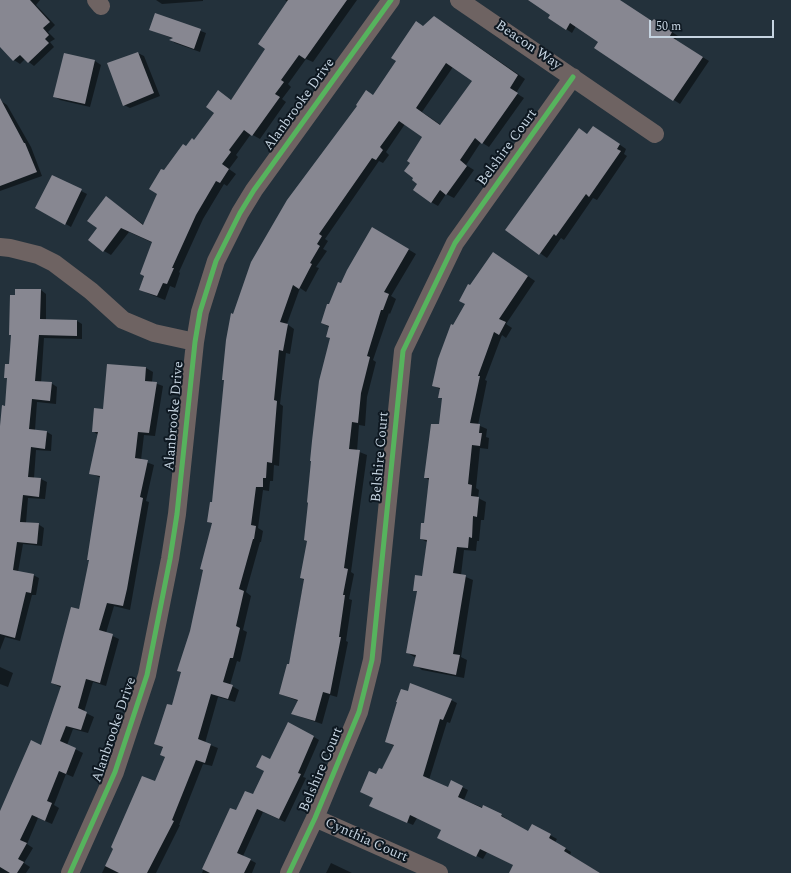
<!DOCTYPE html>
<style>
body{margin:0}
#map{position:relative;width:791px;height:873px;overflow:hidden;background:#23313b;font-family:Spectral,serif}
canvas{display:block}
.scale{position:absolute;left:649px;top:20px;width:125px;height:18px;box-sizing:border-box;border:2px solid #c6d4e1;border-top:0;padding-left:5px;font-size:12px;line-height:14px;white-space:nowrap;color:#c6d4e1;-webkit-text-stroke:3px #0e1821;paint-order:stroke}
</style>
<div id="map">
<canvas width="791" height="873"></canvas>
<div class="scale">50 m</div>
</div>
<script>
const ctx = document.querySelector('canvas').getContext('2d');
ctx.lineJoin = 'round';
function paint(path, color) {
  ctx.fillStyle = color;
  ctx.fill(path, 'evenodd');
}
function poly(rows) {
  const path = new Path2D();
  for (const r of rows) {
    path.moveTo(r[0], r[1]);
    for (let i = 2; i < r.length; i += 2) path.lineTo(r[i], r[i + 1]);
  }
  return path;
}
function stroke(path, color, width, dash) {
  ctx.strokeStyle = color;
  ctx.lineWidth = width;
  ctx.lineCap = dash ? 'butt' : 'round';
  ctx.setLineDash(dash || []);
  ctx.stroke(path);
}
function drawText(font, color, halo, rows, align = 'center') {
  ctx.font = font + ' Spectral,serif';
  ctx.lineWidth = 4;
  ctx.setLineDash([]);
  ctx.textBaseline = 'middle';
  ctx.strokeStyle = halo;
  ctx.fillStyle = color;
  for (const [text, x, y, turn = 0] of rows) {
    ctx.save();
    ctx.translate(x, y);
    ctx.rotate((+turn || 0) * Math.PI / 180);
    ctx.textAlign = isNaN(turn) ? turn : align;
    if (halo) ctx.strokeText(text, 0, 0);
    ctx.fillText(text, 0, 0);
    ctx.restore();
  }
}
paint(poly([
 [0,0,40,0,36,5,55,25,48,32,55,39,50,42,54,47,34,66,25,59,20,64,14,60,0,46],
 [156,0,203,0,203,1,162,4],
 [285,0,357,0,313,62,306,59,288,84,291,87,282,99,286,102,260,139,251,134,236,155,238,157,229,169,236,174,227,186,224,184,203,219,179,272,180,273,175,288,170,286,165,300,147,293,140,289,153,243,129,232,111,255,104,251,98,228,113,202,144,225,158,193,165,172,186,147,195,141,215,112,218,92,231,100,266,49,288,2],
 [530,0,602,0,660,24,678,36,675,40,709,61,680,104,595,48,599,42,576,26,572,33,566,29,551,15],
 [156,14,206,33,200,52,175,43,171,40,174,39,151,30],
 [441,21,525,79,516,93,524,98,489,147,481,142,466,165,474,170,454,198,446,194,438,206,431,202,418,184,415,177,411,163,424,137,405,124,386,152,389,155,383,163,379,161,325,239,328,241,323,249,327,251,316,267,319,268,306,292,300,288,287,324,294,329,290,354,286,353,280,404,283,406,279,466,274,465,273,481,270,481,269,491,263,490,258,528,263,531,261,542,260,542,246,592,251,596,243,630,247,632,240,662,237,661,230,685,239,690,235,702,218,697,205,743,218,748,212,766,203,764,179,825,180,825,156,873,102,873,114,848,155,783,166,758,161,755,163,748,155,743,172,707,182,673,178,671,191,631,204,571,201,569,213,524,208,522,213,503,234,315,374,96,424,27],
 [453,67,473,81,441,125,422,112],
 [138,53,144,56,160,96,130,108,124,105],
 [65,54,95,61,101,65,90,107,60,100,54,96],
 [1,101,7,105,31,147,42,176,0,191],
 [600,131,626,149,624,154,627,156,597,200,593,198,564,240,561,238,547,258,506,229,588,135],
 [52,176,87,194,71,227,37,208],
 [373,228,416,254,391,296,396,299,390,314,389,313,373,360,376,362,367,397,365,426,359,425,357,451,367,455,351,572,354,574,349,599,352,600,346,641,348,642,337,697,330,695,322,724,292,714,298,701,280,694,289,666,304,580,301,578,308,542,305,540,331,338,329,327,322,323,329,305],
 [500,257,535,281,506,324,512,328,506,338,502,335,485,380,487,381,478,425,487,429,486,437,489,438,488,449,480,448,476,488,479,490,478,498,486,502,484,520,481,520,479,541,477,541,476,551,464,550,461,575,473,580,461,657,467,660,464,678,422,670,415,665,416,658,408,653,418,592,414,590,423,577,427,542,421,539,425,524,429,480,425,477,440,425,443,399,439,397,441,390,433,385,454,326,466,304,470,286],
 [41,290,46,294,46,320,77,321,82,324,82,339,44,338,41,383,51,383,57,387,56,404,37,402,35,430,47,432,52,435,51,451,36,450,34,478,41,479,47,482,45,499,28,498,26,523,38,524,44,528,42,546,23,544,18,572,33,575,39,578,36,595,32,595,20,641,5,637,0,650,0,432,6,407,8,379,5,377],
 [108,365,146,368,153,372,152,382,163,386,155,436,144,435,141,460,154,465,146,501,149,502,130,610,114,606,106,633,119,639,106,686,93,682,84,712,94,717,88,733,73,729,67,745,83,753,73,777,66,774,54,805,59,808,52,824,38,818,27,844,33,848,24,863,30,867,26,873,0,873,0,813,42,746,62,688,52,683,79,610,90,561,88,560,101,478,90,473,98,435,93,431,104,411],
 [0,667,13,673,8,687,0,684],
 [451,700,457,703,450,723,447,722,429,780,448,789,462,787,468,790,464,800,501,815,507,819,506,821,528,833,532,825,557,839,555,842,571,852,570,855,600,873,510,873,514,865,487,852,483,859,445,841,442,830,417,818,413,825,377,809,374,798,377,776,383,771,394,746,387,742],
 [314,737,319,740,303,777,306,778,285,822,263,812,243,856,256,863,252,873,202,873,230,809,236,812,253,796,271,760],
 [331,863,352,873,326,873]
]), '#0007');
paint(poly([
 [0,0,30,0,50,22,43,28,49,35,45,39,49,43,28,63,20,55,13,61,0,47],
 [288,0,347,0,305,59,299,55,281,80,284,82,275,94,280,97,252,136,244,130,229,150,231,152,222,164,229,169,220,183,216,181,196,215,172,268,174,268,167,284,163,283,157,296,139,290,144,276,140,274,152,242,121,228,103,252,88,240,97,228,87,221,106,196,143,225,157,194,149,189,161,169,164,170,183,144,186,146,192,138,194,140,214,113,206,107,218,90,231,100,265,49,258,44],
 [528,0,620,0,652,21,654,19,672,32,670,36,703,57,673,101,594,48,598,42,570,23,566,30,548,18,550,15],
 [155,13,201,29,194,49,169,40,173,38,149,30],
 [434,16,518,75,510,88,518,93,482,144,475,138,460,160,467,166,446,195,440,190,431,203,413,190,417,184,412,180,413,178,404,171,410,163,407,161,422,137,399,121,380,147,383,150,376,160,372,158,319,234,322,236,317,244,320,246,310,263,312,264,299,289,293,285,280,322,288,324,283,351,279,350,274,400,277,401,272,463,267,462,266,478,263,478,263,487,256,487,251,525,256,526,254,539,253,539,239,589,244,591,236,626,240,628,233,658,230,658,223,682,233,685,228,699,211,694,198,739,211,744,205,763,196,760,172,820,174,821,147,873,119,873,105,866,113,849,111,847,142,776,155,781,165,757,160,755,163,747,154,744,167,704,172,705,181,672,177,671,190,631,203,570,200,569,212,523,207,522,210,502,212,502,224,380,222,380,226,340,231,313,233,314,251,262,287,200,357,106,356,105,366,90,373,95,396,61,391,58,416,21,423,26],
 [446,63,472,81,440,125,416,108],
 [138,52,154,93,123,106,107,63],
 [64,53,95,60,85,104,53,97],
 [0,98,24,143,25,143,37,172,0,186],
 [593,126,620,144,617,149,621,151,589,197,586,194,556,236,554,234,539,255,505,230,579,128,587,134],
 [52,175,82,189,65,225,35,208],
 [372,227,409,249,384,292,389,294,383,310,381,310,367,356,370,357,361,393,358,423,352,422,349,449,360,450,344,568,348,569,343,595,345,595,339,637,341,637,330,694,323,692,315,721,291,714,298,700,279,694,287,664,289,664,304,579,300,578,307,541,304,540,308,503,307,502,311,461,310,461,312,441,319,381,330,338,326,337,329,326,321,323,327,304,329,304,338,282,341,283,347,270],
 [493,252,528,276,499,319,506,322,499,335,494,332,478,376,480,376,470,423,480,424,479,433,482,433,480,446,472,445,468,484,472,485,471,496,479,497,477,517,473,516,472,538,469,537,468,548,457,547,453,573,466,575,453,654,460,655,456,675,413,666,416,655,406,653,417,591,413,591,415,575,422,576,427,540,420,539,421,523,424,523,429,478,424,478,431,424,439,424,442,398,438,398,440,388,432,386,438,359,451,324,453,325,465,304,459,301,468,284,470,285],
 [15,289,41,289,40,319,77,320,77,336,39,335,35,381,52,382,50,401,32,399,29,429,47,431,45,449,31,447,28,477,41,478,39,497,23,495,20,522,39,523,37,544,17,542,13,570,34,574,31,593,26,592,15,638,0,634,0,426,2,405,5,406,7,378,4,378,5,364,9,364,11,335,9,335,10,295,15,295],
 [107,364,146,367,145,381,157,382,149,433,138,432,135,458,148,460,140,497,143,498,127,589,123,606,107,603,99,630,113,634,100,683,86,679,78,708,87,712,81,730,66,726,60,741,76,748,66,774,59,771,47,801,52,803,45,821,32,815,20,840,27,843,18,859,24,862,17,873,10,873,0,867,0,811,31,740,41,745,61,686,51,683,71,607,79,609,89,560,87,560,100,476,89,474,98,432,92,432,94,408,103,409],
 [410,683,452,699,443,720,440,719,423,776,448,787,451,780,463,786,458,797,482,808,483,805,502,814,501,816,528,831,532,824,551,834,549,838,566,848,564,851,600,873,509,873,513,865,480,849,476,857,437,838,441,830,410,815,407,823,369,806,373,798,360,792,369,771,376,774,379,768,382,769,394,745,385,742,397,702,396,702,401,689,408,691],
 [288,722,314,736,298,773,301,774,279,819,257,809,237,853,251,859,244,873,210,873,202,869,230,808,236,810,245,791,253,794,264,771,256,767,262,755,270,759]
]), '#878791');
stroke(poly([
 [96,0,101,6],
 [459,0,655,134],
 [0,247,10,248,38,255,54,263,91,291,123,320,154,333,195,342],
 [315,818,439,873],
 [70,873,115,772,147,675,170,559,177,514,195,342,200,312,216,261,240,213,254,190,391,0],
 [289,873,315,818,359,712,372,660,403,351,455,243,573,77]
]), '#6e6362', 18);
stroke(poly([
 [70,873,115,772,147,675,170,559,177,514,195,342,200,312,216,261,240,213,254,190,391,0],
 [289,873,315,818,359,712,372,660,403,351,455,243,573,77]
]), '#56b35d', 5);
drawText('14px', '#c6d4e1', '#0e1821', [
 ["Beacon Way",528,46,34],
 ["Alanbrooke Drive",300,105,-54],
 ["Belshire Court",508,148,-54],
 ["Alanbrooke Drive",175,416,-85],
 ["Belshire Court",381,457,-85],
 ["Alanbrooke Drive",115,730,-71],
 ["Belshire Court",322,770,-67],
 ["Cynthia Court",366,841,24]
]);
</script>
